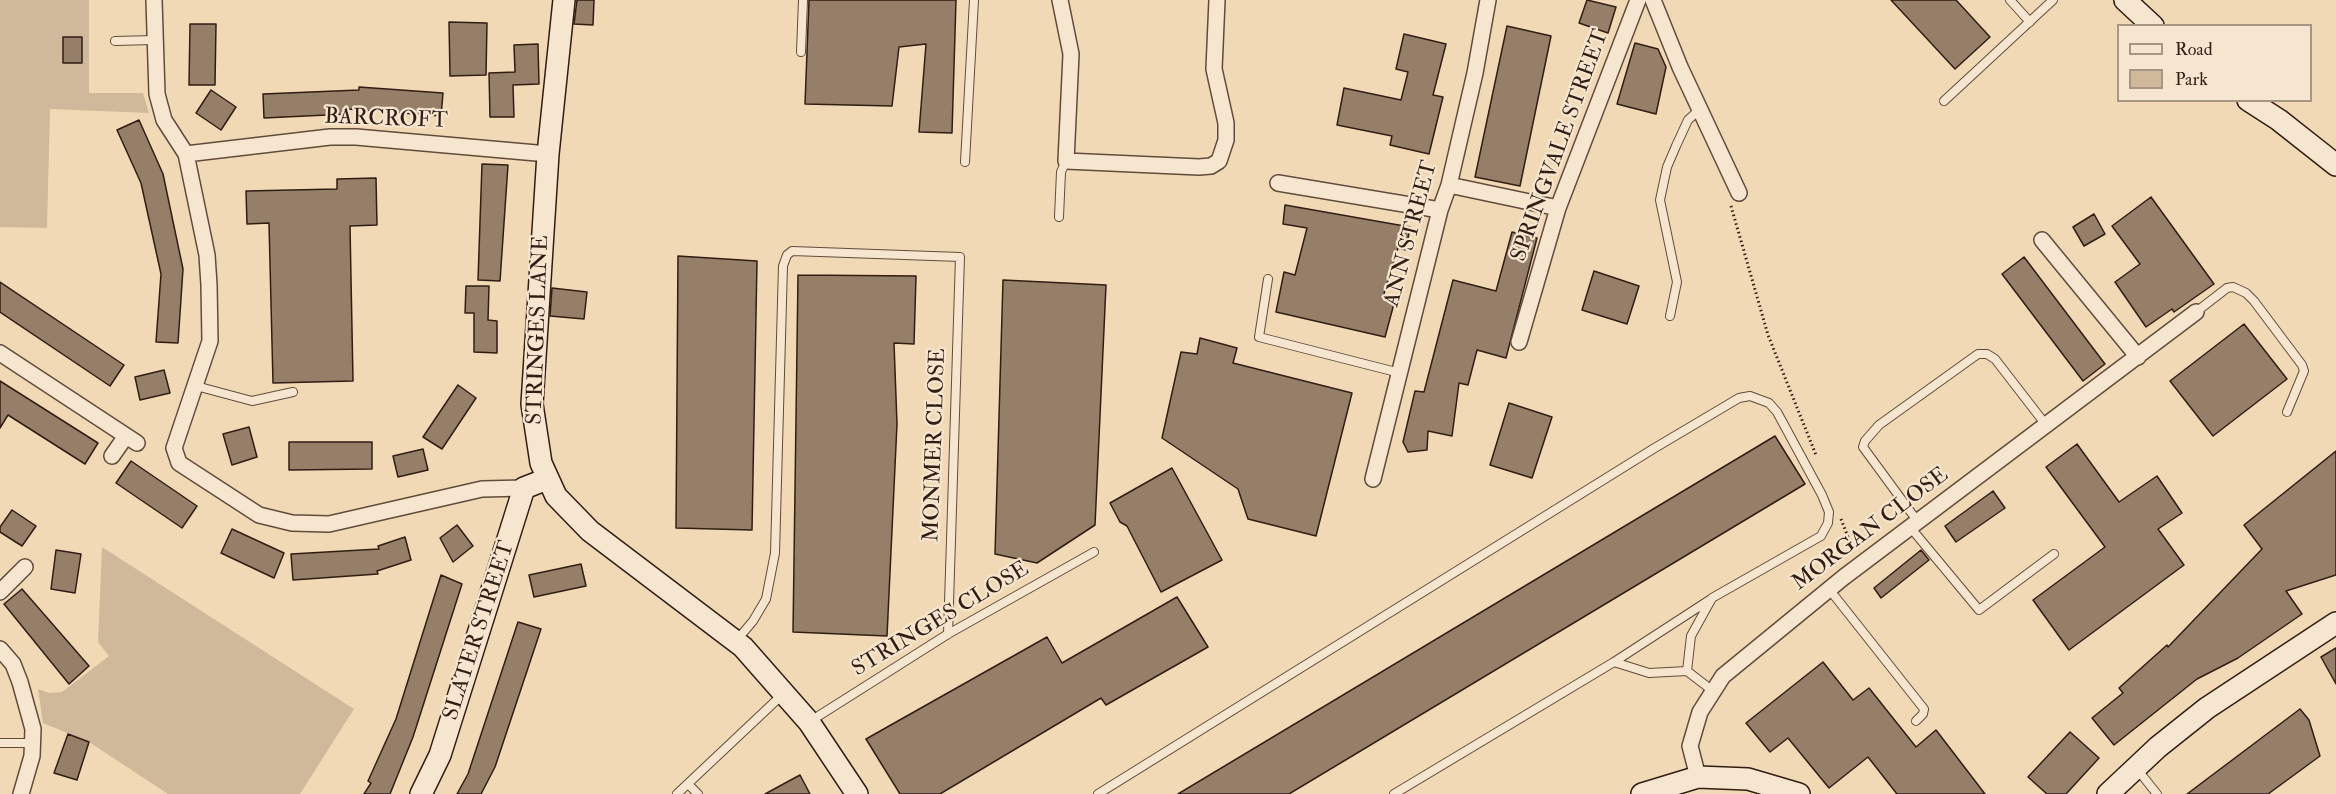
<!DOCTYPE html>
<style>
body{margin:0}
#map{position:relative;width:2336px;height:794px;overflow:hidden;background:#f1d9b5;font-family:"IM FELL Double Pica",serif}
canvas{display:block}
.legend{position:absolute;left:2117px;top:24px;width:195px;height:78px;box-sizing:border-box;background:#f6e6cf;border:2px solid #a79684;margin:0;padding:8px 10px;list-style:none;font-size:18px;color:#311d14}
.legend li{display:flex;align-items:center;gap:12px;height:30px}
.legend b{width:30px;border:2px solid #a79684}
</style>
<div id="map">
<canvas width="2336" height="794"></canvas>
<ul class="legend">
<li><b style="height:8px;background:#f6e6cf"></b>Road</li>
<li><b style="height:16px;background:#d0b99a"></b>Park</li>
</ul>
</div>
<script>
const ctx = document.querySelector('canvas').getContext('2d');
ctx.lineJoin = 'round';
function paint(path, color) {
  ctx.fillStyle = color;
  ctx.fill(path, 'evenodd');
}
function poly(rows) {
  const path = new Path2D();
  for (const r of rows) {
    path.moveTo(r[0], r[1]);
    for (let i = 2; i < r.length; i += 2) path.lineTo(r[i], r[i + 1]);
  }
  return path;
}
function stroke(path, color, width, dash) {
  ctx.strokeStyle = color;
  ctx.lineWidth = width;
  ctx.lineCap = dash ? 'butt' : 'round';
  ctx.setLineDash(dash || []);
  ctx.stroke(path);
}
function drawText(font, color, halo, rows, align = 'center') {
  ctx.font = font + ' "IM FELL Double Pica",serif';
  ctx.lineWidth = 4.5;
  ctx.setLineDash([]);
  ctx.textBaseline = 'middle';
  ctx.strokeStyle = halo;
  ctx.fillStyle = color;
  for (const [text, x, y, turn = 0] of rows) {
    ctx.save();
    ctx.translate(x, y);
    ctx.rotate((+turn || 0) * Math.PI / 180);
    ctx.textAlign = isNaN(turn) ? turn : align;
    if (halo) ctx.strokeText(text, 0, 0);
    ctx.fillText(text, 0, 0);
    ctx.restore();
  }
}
paint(poly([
 [0,0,89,0,89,93,143,93,149,113,50,109,47,228,0,227],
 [102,547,354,709,300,794,168,794,89,742,43,723,38,689,49,693,62,692,109,656,98,642]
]), '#d0b99a');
const building = poly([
 [577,0,594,0,593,25,574,24,577,0],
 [809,0,956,0,952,133,919,132,926,44,899,47,892,106,805,104,809,0],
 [1587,0,1616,7,1608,33,1579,23,1587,0],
 [1891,0,1956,0,1990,37,1955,69,1891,0],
 [449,22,487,23,486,75,450,76,449,22],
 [190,24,216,24,215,85,189,85,190,24],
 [1507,26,1551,36,1520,186,1475,177,1507,26],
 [1404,34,1446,44,1433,95,1443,97,1429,154,1390,145,1392,136,1337,125,1344,88,1401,100,1408,72,1396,69,1404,34],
 [63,37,82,37,82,63,63,63,63,37],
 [1635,43,1658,49,1666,67,1656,114,1617,104,1635,43],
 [538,44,539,84,513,85,514,117,490,117,489,73,515,72,514,45,538,44],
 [359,87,443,93,441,116,348,109,348,114,264,118,263,94,359,90,359,87],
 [211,90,236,107,221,130,196,113,211,90],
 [139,120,163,174,183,269,178,343,156,342,161,274,141,183,117,130,139,120],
 [482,164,508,165,500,281,478,280,482,164],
 [376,178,377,225,350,226,353,381,273,383,269,223,247,224,246,191,337,189,337,179,376,178],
 [2151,197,2214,284,2174,312,2172,309,2146,327,2115,282,2140,264,2112,226,2151,197],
 [1285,205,1410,227,1406,250,1398,248,1383,297,1395,300,1385,337,1276,312,1284,272,1295,275,1307,228,1283,224,1285,205],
 [2094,214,2105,234,2084,246,2073,227,2094,214],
 [1512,232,1537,238,1506,358,1477,350,1468,385,1459,383,1452,436,1428,431,1427,450,1408,452,1403,442,1415,391,1424,392,1453,280,1496,291,1512,232],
 [678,256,757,261,752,530,676,528,678,256],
 [2024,257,2105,364,2083,381,2002,274,2024,257],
 [1594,271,1639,286,1627,324,1582,310,1594,271],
 [798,275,916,276,914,344,894,343,897,424,887,636,793,632,798,275],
 [1003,280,1106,285,1095,525,1037,563,995,554,1003,280],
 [0,282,124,365,110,386,0,312,0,282],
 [466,286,489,286,488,320,497,321,497,353,474,352,474,313,465,313,466,286],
 [552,288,587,292,584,319,550,316,552,288],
 [2244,324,2287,379,2213,436,2170,381,2244,324],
 [1200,338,1237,348,1233,363,1352,393,1316,536,1248,519,1238,489,1162,438,1181,352,1197,354,1200,338],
 [164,370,170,393,140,400,135,377,164,370],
 [0,381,98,443,85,464,8,415,0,428,0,381],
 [458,385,476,398,442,449,423,437,458,385],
 [1509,403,1552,417,1532,478,1490,465,1509,403],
 [249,427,257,457,232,465,223,434,249,427],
 [1775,436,1805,484,1289,794,1178,794,1775,436],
 [289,442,372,442,372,469,289,470,289,442],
 [2077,444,2119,502,2157,476,2182,513,2158,529,2184,565,2069,650,2033,600,2105,547,2046,467,2077,444],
 [423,449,428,470,398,477,393,456,423,449],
 [2336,451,2336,575,2286,591,2302,614,2238,658,2197,679,2114,745,2092,718,2123,693,2119,688,2167,645,2168,647,2262,549,2244,525,2336,451],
 [131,461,197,506,182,528,116,483,131,461],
 [1172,468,1222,560,1161,592,1127,526,1120,522,1110,503,1172,468],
 [1993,491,2005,508,1956,542,1945,526,1993,491],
 [12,510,36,526,22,546,0,532,0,527,12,510],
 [457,525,473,546,453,562,440,538,457,525],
 [232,529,284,553,274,578,221,553,232,529],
 [405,537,411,560,377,571,378,574,293,580,291,554,379,549,378,546,405,537],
 [56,550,81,554,75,593,51,589,56,550],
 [1921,550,1929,560,1881,598,1874,588,1921,550],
 [581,564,586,586,534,597,529,575,581,564],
 [441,575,462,584,413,737,390,794,364,794,371,783,368,781,396,719,441,575],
 [22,589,89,666,69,684,4,604,22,589],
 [1177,597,1208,647,1106,705,1101,698,940,794,900,794,866,739,1047,637,1062,663,1177,597],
 [518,622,541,629,495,767,481,794,457,794,468,774,518,622],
 [2336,648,2336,684,2321,657,2336,648],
 [1823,662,1853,700,1869,688,1916,747,1936,730,1985,794,1897,794,1868,757,1829,788,1788,738,1770,752,1746,723,1823,662],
 [2300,709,2309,720,2320,756,2268,794,2187,794,2300,709],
 [2070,732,2099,758,2066,794,2047,794,2028,777,2070,732],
 [68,734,89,742,77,780,54,773,68,734],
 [800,775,810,794,765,794,800,775]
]);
paint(building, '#957f68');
stroke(building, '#311d14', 1.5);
const lane = poly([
 [2010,0,2030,22],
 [115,41,154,40],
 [801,52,803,0],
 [1944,101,2053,0],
 [965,162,974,0],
 [1059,217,1061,172,1066,161],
 [1268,279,1259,337,1400,373],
 [2196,312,2227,288,2233,287,2246,293,2254,301,2302,365,2304,371,2287,412],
 [1670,316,1677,282,1660,200,1667,167,1676,146,1688,120,1700,109],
 [196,386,252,401,293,392],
 [1918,522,1863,447,1865,441,1879,425,1978,354,1987,354,1995,359,2046,425],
 [1910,527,1979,610,2054,554],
 [1829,589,1924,709,1923,714,1916,721],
 [736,641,753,621,766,599,775,553,783,266,787,255,792,251,960,257,948,634],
 [1614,662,1711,599],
 [809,722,948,634,1094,552],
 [0,743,32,743],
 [2137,769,2157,794],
 [688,784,698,794],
 [677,794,783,694],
 [1098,794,1653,449,1739,398,1750,396,1769,403,1777,412,1822,495,1829,512,1828,523,1821,536,1712,598,1691,636,1687,671],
 [1394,794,1614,662,1649,673,1687,671,1713,691]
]);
const street = poly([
 [154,0,157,94,164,120,186,154,207,255,209,285,210,341,174,448,179,463,259,515,292,523,329,524,482,489,524,488],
 [1060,0,1071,54,1066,161,1199,167,1211,166,1219,161,1226,140,1226,123,1214,69,1217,0],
 [1653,0,1680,67,1739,193],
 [186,154,330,137,356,137,548,154],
 [1278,183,1440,210],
 [1449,185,1558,208],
 [2042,240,2138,357],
 [1519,342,1558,208,1638,0],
 [0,353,137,443],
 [112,456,126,436],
 [1373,479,1440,210,1449,185,1475,73,1488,0],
 [0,592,25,567],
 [0,649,13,664,20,682,33,729,32,756,21,794],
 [1698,777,1690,746,1700,712,1723,676,1844,577,2196,312]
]);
const secondary = poly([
 [564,0,548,154,532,404,541,463,556,496,590,531,743,647,809,722,857,794],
 [2125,0,2153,26],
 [2248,100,2279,120,2336,165],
 [421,794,440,755,524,488,547,479],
 [1642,794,1698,777,1748,779,1799,794],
 [2108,794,2158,747,2207,708,2336,623]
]);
stroke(lane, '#614c3c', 10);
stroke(street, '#614c3c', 18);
stroke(secondary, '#311d14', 24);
stroke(poly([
 [1731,206,1768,335,1816,455],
 [1841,519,1853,550]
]), '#311d14', 3, [1.5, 3]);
stroke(lane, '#f6e6cf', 8);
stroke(street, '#f6e6cf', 15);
stroke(secondary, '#f6e6cf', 21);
drawText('22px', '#311d14', '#f6e6cf', [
 ["BARCROFT",386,120,2],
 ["SPRINGVALE STREET",1561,146,-70],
 ["ANN STREET",1412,234,-75],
 ["STRINGES LANE",539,330,-88],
 ["MONMER CLOSE",936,445,-88],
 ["MORGAN CLOSE",1871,530,-37],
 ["STRINGES CLOSE",941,620,-31],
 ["SLATER STREET",480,631,-72]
]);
</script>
